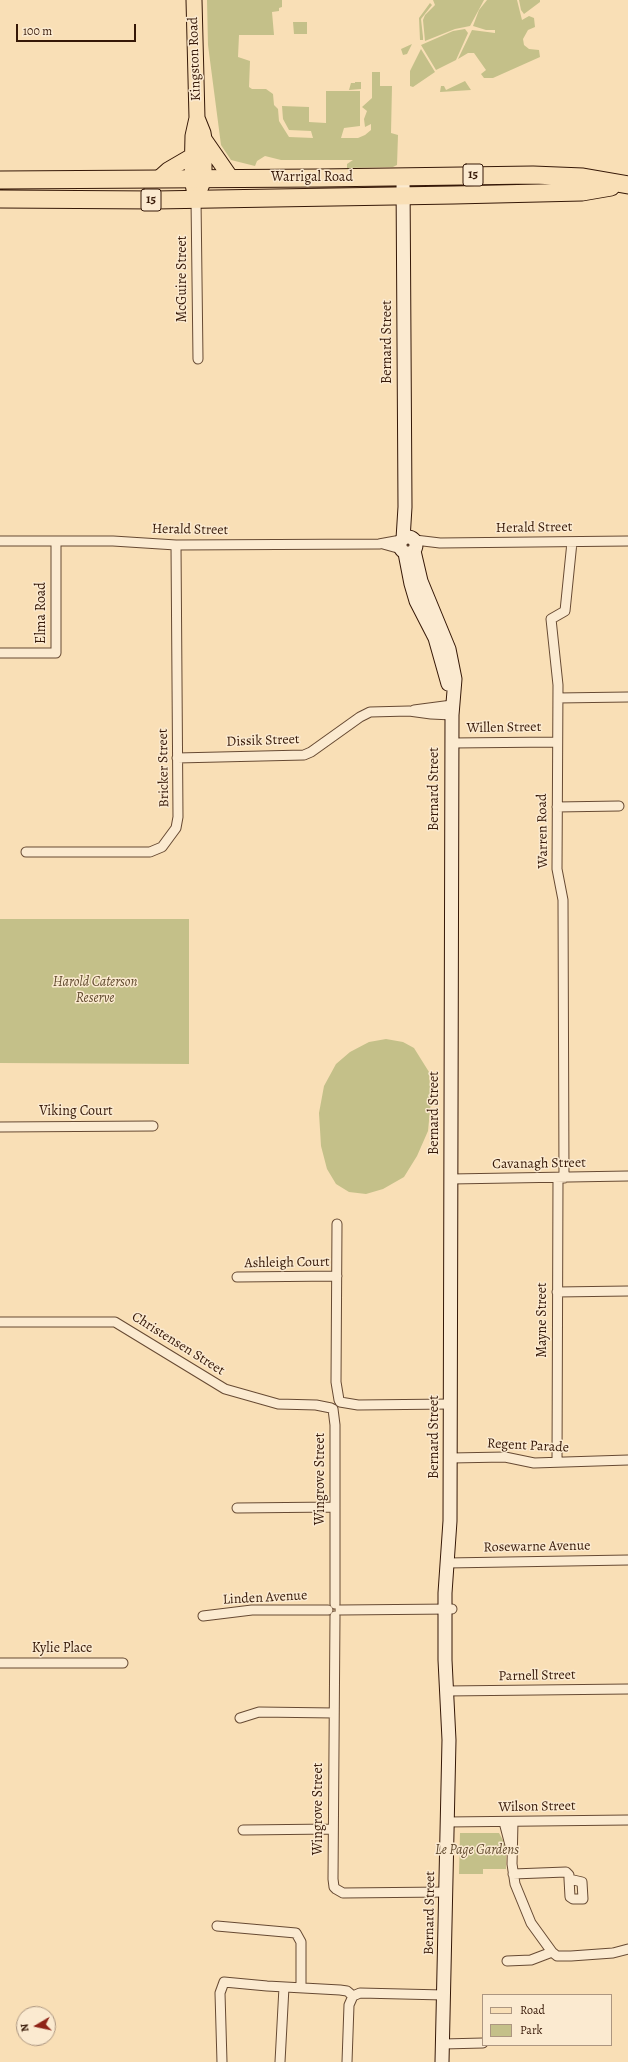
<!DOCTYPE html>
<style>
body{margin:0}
#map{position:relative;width:628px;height:2062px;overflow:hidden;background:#f9dfb6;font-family:Alegreya,serif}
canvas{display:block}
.legend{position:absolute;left:482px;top:1994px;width:130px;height:52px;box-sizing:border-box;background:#fbead0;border:1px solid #ac9680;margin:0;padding:5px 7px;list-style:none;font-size:12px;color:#361807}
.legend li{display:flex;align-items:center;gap:8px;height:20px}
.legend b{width:20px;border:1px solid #ac9680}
.north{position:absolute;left:16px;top:2006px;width:40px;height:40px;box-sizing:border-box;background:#fbead0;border:1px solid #ac9680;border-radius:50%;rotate:261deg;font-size:11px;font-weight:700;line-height:16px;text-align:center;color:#361807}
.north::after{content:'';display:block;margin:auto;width:14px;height:18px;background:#8f2418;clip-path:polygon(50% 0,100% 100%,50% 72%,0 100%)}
.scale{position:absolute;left:16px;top:24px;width:120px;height:18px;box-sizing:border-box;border:2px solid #361807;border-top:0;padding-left:5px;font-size:12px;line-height:14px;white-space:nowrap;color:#361807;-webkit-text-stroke:3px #fbead0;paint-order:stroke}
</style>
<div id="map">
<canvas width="628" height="2062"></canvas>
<ul class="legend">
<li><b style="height:5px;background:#f9dfb6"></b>Road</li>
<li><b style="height:11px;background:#c4c089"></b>Park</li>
</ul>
<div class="north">N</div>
<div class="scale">100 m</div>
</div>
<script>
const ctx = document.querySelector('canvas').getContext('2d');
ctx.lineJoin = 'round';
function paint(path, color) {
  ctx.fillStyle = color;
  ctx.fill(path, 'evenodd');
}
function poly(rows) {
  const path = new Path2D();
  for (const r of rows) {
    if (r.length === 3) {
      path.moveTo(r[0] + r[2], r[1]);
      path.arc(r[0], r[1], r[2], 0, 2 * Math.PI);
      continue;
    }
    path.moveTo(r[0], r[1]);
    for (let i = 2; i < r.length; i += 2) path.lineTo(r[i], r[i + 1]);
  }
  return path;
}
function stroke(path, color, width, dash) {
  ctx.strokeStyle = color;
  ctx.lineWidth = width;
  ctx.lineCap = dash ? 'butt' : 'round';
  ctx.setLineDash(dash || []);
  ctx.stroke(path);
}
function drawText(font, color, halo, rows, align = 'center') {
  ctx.font = font + ' Alegreya,serif';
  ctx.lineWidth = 3;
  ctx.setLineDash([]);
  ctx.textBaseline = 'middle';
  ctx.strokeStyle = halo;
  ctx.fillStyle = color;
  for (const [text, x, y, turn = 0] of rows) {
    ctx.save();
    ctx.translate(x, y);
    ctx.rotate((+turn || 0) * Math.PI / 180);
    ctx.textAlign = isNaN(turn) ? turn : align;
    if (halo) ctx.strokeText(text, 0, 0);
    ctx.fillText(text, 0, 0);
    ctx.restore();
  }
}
paint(poly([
 [207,0,282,0,282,7,279,8,279,11,272,12,274,35,239,35,238,57,250,61,249,87,252,89,266,89,273,94,274,105,278,109,279,121,289,137,313,138,311,131,289,130,283,119,282,106,309,107,309,122,326,123,326,91,360,91,360,126,344,128,341,138,358,138,365,135,371,130,371,124,365,127,364,119,367,111,362,107,372,98,372,72,380,72,380,86,392,86,391,133,398,135,397,165,393,167,347,168,347,164,353,160,281,160,265,156,257,161,255,166,231,160,221,145,208,45],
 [433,0,484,0,470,26,455,29,425,41,423,20,425,15,435,5],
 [487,0,517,0,522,20,529,16,534,18,535,27,528,30,523,39,524,45,529,49,539,50,540,57,493,78,484,78,481,74,486,70,474,53,468,53,458,59,472,30,495,33,495,30,486,30,473,26,479,10],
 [519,0,540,0,540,2,524,14,521,10],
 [430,3,432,5,421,19,423,37,423,40,420,40,419,18],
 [293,22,307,22,307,34,294,34],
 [465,29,468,33,456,60,436,70,421,45,453,31],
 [412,44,407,54,403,55,401,49],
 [421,49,435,72,413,87,410,86,410,71],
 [465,81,471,90,440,92,441,86,444,86,446,90],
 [355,82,361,82,361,89,349,90,351,83,355,83],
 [0,919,189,919,189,1064,0,1063],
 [386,1039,403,1042,414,1048,429,1072,431,1100,428,1131,417,1156,404,1177,383,1189,366,1194,349,1192,336,1184,327,1169,321,1146,319,1113,324,1086,336,1064,350,1052,369,1042],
 [460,1833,499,1833,506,1846,506,1869,483,1869,483,1874,459,1874]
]), '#c4c089');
const street = poly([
 [196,199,198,359],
 [415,540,440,543,628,541],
 [0,541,113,541,176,545,379,544,401,540],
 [383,544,401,549],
 [0,653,56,653,56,541],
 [558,698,628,697],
 [414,710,452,705],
 [452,743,557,742],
 [177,758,304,755,311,752,360,717,370,712,409,711,431,714,452,715],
 [557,807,619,806],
 [26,852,150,852,162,847,176,828,178,817,176,545],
 [0,1127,153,1126],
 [564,1178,563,900,557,869,558,685,551,619,565,611,572,542],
 [451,1179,628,1176],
 [337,1224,336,1382,339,1400],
 [237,1277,337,1276],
 [557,1292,628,1291],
 [0,1322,115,1322,225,1389,278,1404,316,1405,331,1408],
 [340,1402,358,1405,451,1404],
 [333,1409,335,1425,335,1604],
 [451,1458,505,1457,534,1463,628,1460],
 [557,1462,558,1178],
 [237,1508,335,1507],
 [447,1563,628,1560],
 [340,1610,452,1609],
 [203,1616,252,1610,328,1610],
 [335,1616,333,1879,334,1887,336,1889,343,1893,446,1892],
 [0,1663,123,1663],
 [446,1691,628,1689],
 [240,1718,259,1712,334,1713],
 [447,1822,628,1820],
 [504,1822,510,1845],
 [513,1822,512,1864,515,1884,531,1923,552,1952,557,1956,571,1956,613,1953,628,1949],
 [243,1830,333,1829],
 [513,1874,566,1872,569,1875,569,1879,570,1897,573,1899,583,1899,582,1882,569,1879],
 [217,1926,296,1933,301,1942,301,1988],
 [507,1961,531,1960,552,1952],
 [353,1996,360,1993,444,1995],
 [443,2044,483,2043],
 [222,2062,220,1993,224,1982,267,1986,340,1990,347,1991,353,1996],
 [280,2062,284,1987],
 [347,2062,349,2005,353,1996]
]);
const secondary = poly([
 [408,545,8],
 [403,539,405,507,403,177],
 [414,551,421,581,449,649,455,679,452,715,450,1521,445,1593,445,1660,449,1740,442,2062],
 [405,553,411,584,416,601,435,638,448,684]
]);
const primary = poly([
 [194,0,197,118,193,136,192,179,196,199],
 [197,118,203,133,204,139,204,179,200,189],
 [204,139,231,178],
 [158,179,168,170,192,156]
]);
const highway = poly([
 [0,180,320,178,533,175,583,177,628,185],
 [0,199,155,200,454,195,582,192,611,187]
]);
stroke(street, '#674a33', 11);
stroke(secondary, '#361807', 15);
stroke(primary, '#361807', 17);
stroke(highway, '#361807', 19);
stroke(street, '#fbead0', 9);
stroke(secondary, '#fbead0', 13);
stroke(primary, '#f9dfb6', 15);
stroke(highway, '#f9dfb6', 17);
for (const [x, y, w] of [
 [473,175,20],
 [151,200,20]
]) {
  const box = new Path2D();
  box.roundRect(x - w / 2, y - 11, w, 22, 3);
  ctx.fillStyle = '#fbead0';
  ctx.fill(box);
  stroke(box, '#361807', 1);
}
drawText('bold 13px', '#361807', null, [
 ["15",473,175],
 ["15",151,200]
]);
drawText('14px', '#361807', '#fbead0', [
 ["Kingston Road",195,59,-92],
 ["Warrigal Road",312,178],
 ["McGuire Street",183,279,-90],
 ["Bernard Street",388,342,-90],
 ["Herald Street",534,528,-1],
 ["Herald Street",190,530,1],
 ["Elma Road",42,613,-90],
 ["Willen Street",504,728,-1],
 ["Dissik Street",263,741,-2],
 ["Bricker Street",164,768,-91],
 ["Bernard Street",435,789,-90],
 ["Warren Road",543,831,-91],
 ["Viking Court",76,1112],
 ["Bernard Street",435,1113,-90],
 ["Cavanagh Street",539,1164,-1],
 ["Ashleigh Court",287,1263,-1],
 ["Mayne Street",543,1320,-90],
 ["Christensen Street",178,1344,32],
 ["Bernard Street",435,1437,-90],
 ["Regent Parade",528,1446,3],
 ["Wingrove Street",321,1479,-90],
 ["Rosewarne Avenue",537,1547,-1],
 ["Linden Avenue",265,1598,-3],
 ["Kylie Place",62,1649],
 ["Parnell Street",537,1676,-1],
 ["Wilson Street",537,1807,-1],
 ["Wingrove Street",319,1809,-90],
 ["Bernard Street",430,1913,-89]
]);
drawText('italic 14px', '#614a2e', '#fbead0', [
 ["Harold Caterson",95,983],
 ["Reserve",95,999],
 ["Le Page Gardens",477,1851]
]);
</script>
